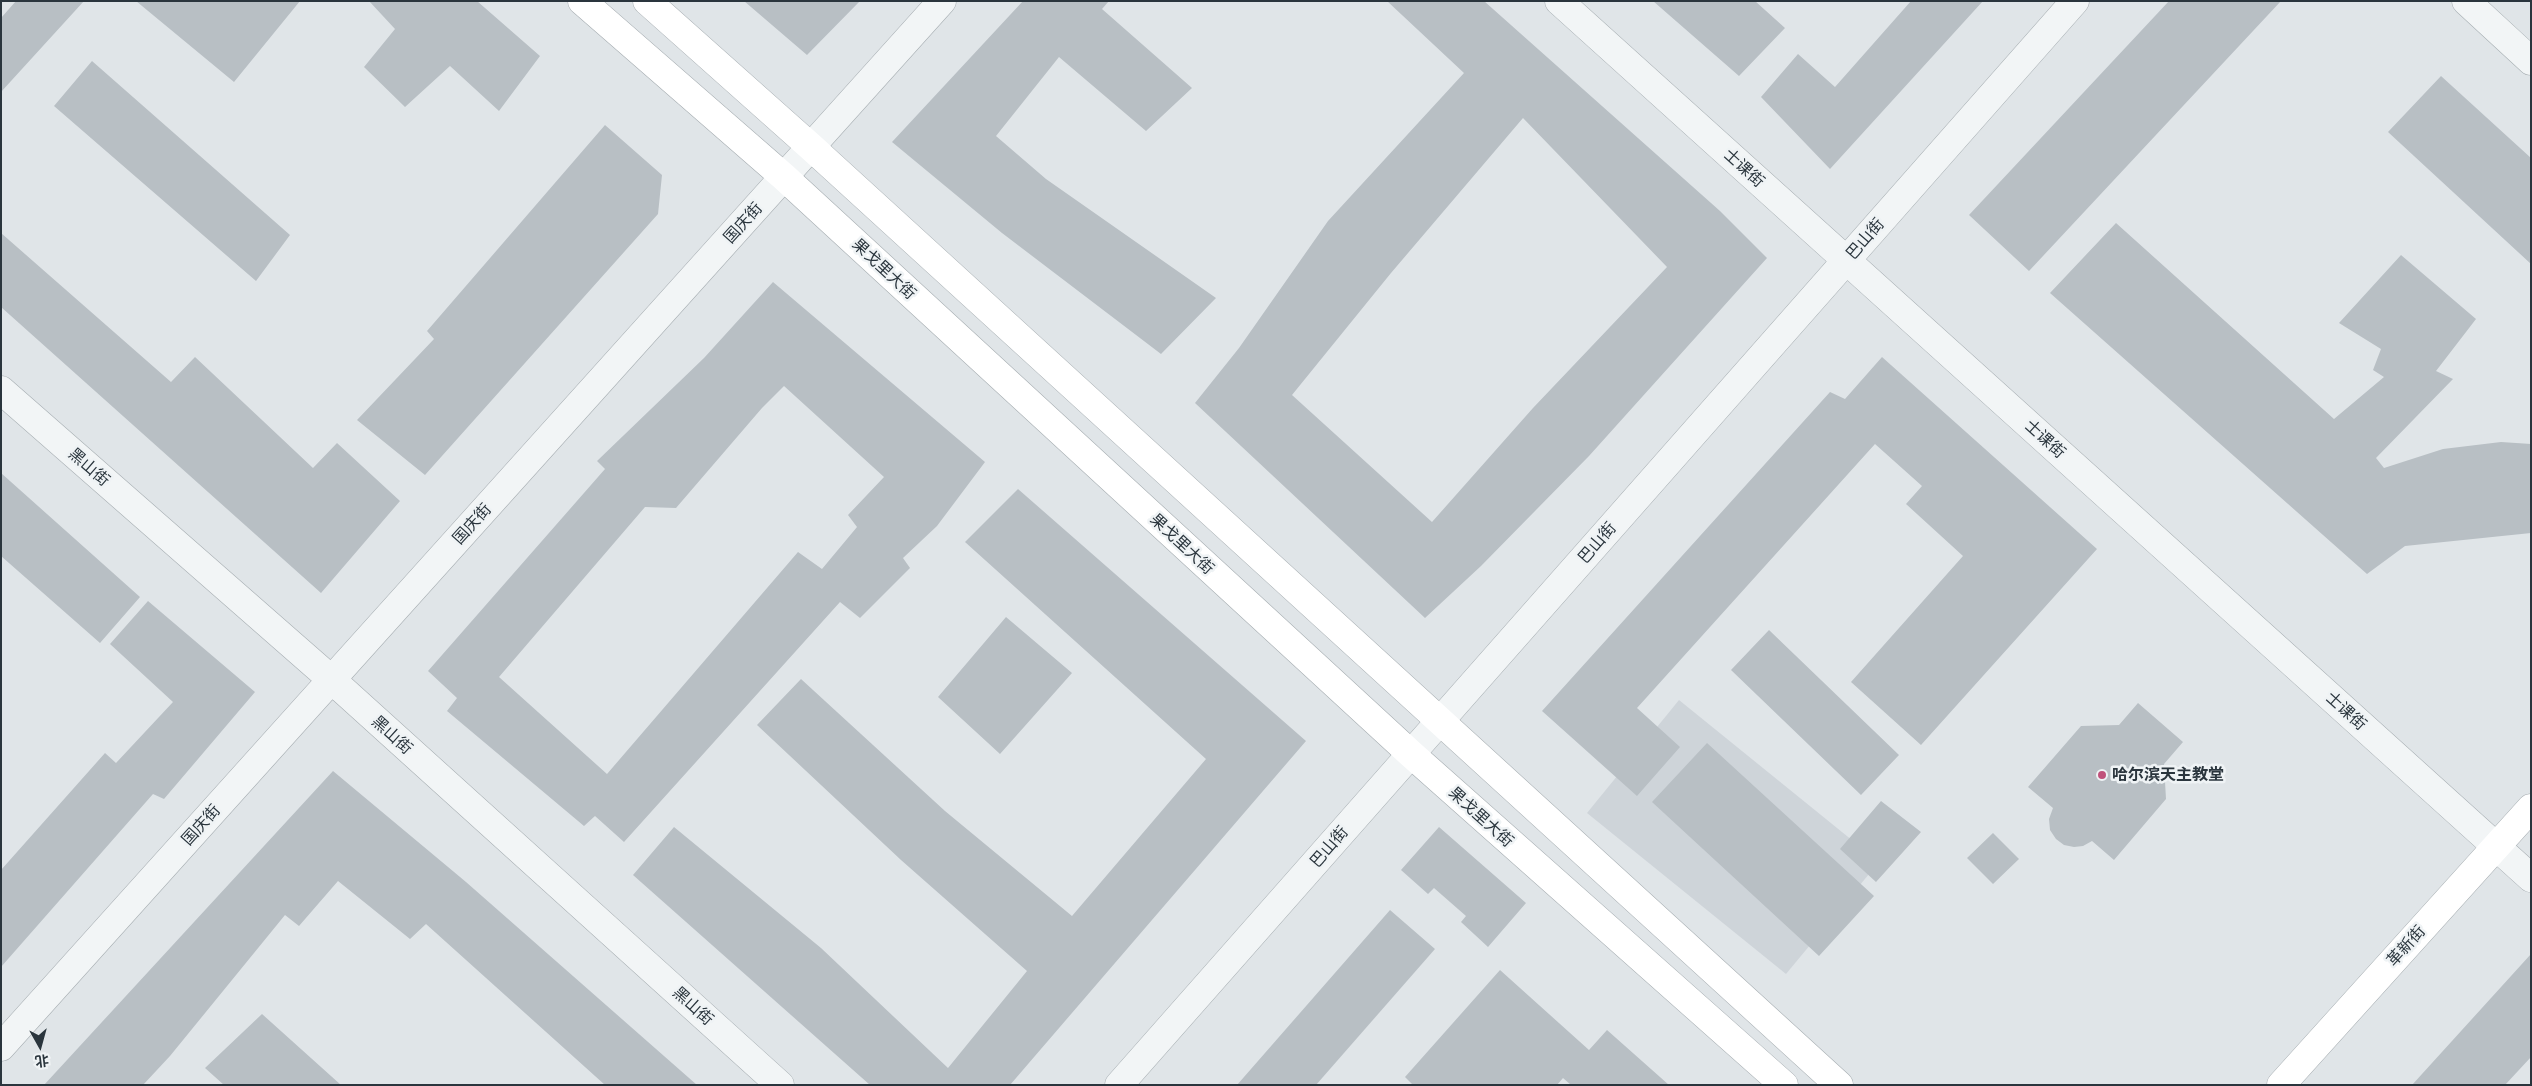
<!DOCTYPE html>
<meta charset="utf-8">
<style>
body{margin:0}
#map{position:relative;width:2532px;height:1086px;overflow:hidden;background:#e0e5e8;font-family:Lato,"Noto Sans SC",sans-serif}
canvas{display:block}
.frame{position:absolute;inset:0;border:2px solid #2a353d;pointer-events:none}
.north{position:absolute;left:15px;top:1021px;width:50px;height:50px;-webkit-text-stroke:4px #eff3f5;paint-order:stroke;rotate:173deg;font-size:14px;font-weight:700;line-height:20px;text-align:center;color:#2a353d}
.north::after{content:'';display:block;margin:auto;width:18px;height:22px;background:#2a353d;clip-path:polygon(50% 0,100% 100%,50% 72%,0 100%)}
</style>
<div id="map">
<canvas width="2532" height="1086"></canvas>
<div class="frame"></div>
<div class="north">北</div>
</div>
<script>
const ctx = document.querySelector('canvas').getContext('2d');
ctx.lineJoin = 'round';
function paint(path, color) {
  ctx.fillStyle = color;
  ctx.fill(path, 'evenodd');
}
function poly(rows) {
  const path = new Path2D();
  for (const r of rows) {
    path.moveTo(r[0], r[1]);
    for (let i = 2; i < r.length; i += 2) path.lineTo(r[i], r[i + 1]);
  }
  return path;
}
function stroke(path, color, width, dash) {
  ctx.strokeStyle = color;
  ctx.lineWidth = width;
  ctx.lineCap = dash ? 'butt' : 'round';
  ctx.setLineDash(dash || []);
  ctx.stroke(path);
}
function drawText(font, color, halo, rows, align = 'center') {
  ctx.font = font + ' Lato,"Noto Sans SC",sans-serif';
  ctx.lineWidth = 5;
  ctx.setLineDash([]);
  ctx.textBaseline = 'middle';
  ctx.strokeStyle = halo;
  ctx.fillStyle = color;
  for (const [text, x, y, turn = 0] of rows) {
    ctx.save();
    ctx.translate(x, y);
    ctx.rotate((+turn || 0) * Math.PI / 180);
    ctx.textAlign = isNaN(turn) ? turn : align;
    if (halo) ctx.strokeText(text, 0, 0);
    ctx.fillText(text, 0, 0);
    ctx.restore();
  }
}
paint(poly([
 [1679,700,1879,862,1786,974,1587,813]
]), '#ced4d9');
paint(poly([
 [16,1,84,1,1,92,1,18],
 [136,1,300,1,234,82],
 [369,1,477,1,540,56,499,111,450,66,405,107,364,67,395,29],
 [744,1,860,1,807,55],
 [1023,1,1109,1,1102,9,1192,88,1146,131,1059,57,996,136,1046,179,1216,298,1161,354,1002,233,892,142],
 [1387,1,1484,1,1720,211,1767,258,1589,456,1481,566,1425,618,1195,403,1239,348,1328,221,1464,73],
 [1523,118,1667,267,1533,408,1432,522,1292,395,1391,273],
 [1653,1,1755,1,1785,28,1739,76],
 [1911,1,1983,1,1830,169,1761,97,1798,54,1835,87],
 [2169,1,2281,1,2029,271,1969,215],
 [92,61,290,235,256,281,54,106],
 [2441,76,2531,158,2531,264,2388,132],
 [605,125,662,175,658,214,425,475,357,420,434,339,427,331],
 [2116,223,2334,419,2384,377,2373,370,2381,349,2339,323,2401,255,2476,319,2436,371,2453,379,2376,458,2384,468,2443,449,2501,442,2531,444,2531,533,2405,546,2367,574,2050,293],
 [1,233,171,382,195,357,313,468,337,443,400,501,321,593,1,307],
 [773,282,985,462,937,526,903,558,910,568,860,618,840,602,624,842,595,816,584,826,447,711,457,698,428,671,605,469,597,461,704,358],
 [784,386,884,477,848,515,857,527,822,569,798,552,607,774,499,677,645,507,676,508,762,408],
 [1882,357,2097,549,1921,745,1851,682,1963,556,1906,504,1922,486,1875,444,1637,708,1680,747,1637,796,1542,711,1830,392,1845,399],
 [1,473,140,597,100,643,1,556],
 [1018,489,1306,741,1010,1085,870,1085,633,875,674,827,821,948,948,1068,1027,971,901,860,757,725,801,679,945,811,1072,916,1206,759,965,542],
 [148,601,255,692,164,799,153,794,1,967,1,870,105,753,116,763,173,702,110,644],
 [1006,617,1072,673,1000,754,938,697],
 [1769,630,1899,755,1861,795,1731,670],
 [2138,703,2183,742,2164,764,2166,799,2114,860,2092,841,2083,846,2074,847,2064,845,2056,839,2050,830,2049,819,2053,808,2028,787,2081,726,2119,725],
 [1707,743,1874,896,1819,956,1652,802],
 [333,771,466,882,697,1085,605,1085,426,924,410,939,338,881,299,926,285,915,170,1056,143,1085,44,1085],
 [1881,801,1921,832,1876,882,1840,849],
 [1439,827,1526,903,1488,947,1461,922,1466,916,1434,888,1428,894,1401,870],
 [1993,833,2019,859,1993,884,1967,858],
 [1390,910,1435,949,1316,1085,1237,1085],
 [2531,954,2531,1057,2505,1085,2412,1085],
 [1500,970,1589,1050,1607,1030,1669,1085,1571,1085,1563,1078,1557,1085,1413,1085,1405,1077],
 [262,1014,341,1085,224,1085,205,1068]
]), '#b8bfc4');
const tertiary = poly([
 [1559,1,2531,878],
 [2466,1,2531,61],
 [1,390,332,680,780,1085],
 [1,1047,942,1],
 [1119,1085,2075,1]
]);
const secondary = poly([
 [582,1,784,177,1411,754,1784,1085],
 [647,1,811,147,1839,1085],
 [2281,1085,2531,808]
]);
stroke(tertiary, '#a6adb1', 29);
stroke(secondary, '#a6adb1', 29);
stroke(tertiary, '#f2f5f6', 28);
stroke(secondary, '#fff', 28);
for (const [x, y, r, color] of [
 [2102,775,5,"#c0527b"]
]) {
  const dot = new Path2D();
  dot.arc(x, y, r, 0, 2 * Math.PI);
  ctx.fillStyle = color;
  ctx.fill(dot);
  stroke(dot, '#eff3f5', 2);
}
drawText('16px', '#2a353d', '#eff3f5', [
 ["士课街",1744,168,42],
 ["国庆街",743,223,-48],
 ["巴山街",1865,239,-49],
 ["果戈里大街",884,269,43],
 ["士课街",2045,439,42],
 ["黑山街",89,467,41],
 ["国庆街",472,524,-48],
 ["巴山街",1597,543,-49],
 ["果戈里大街",1182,544,43],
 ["士课街",2346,711,42],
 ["黑山街",392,735,42],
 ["果戈里大街",1481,817,42],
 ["国庆街",201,825,-48],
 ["巴山街",1329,847,-49],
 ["革新街",2406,946,-48],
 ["黑山街",693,1006,42]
]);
drawText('bold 16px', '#2a353d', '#eff3f5', [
 ["哈尔滨天主教堂",2112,775]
], 'left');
</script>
